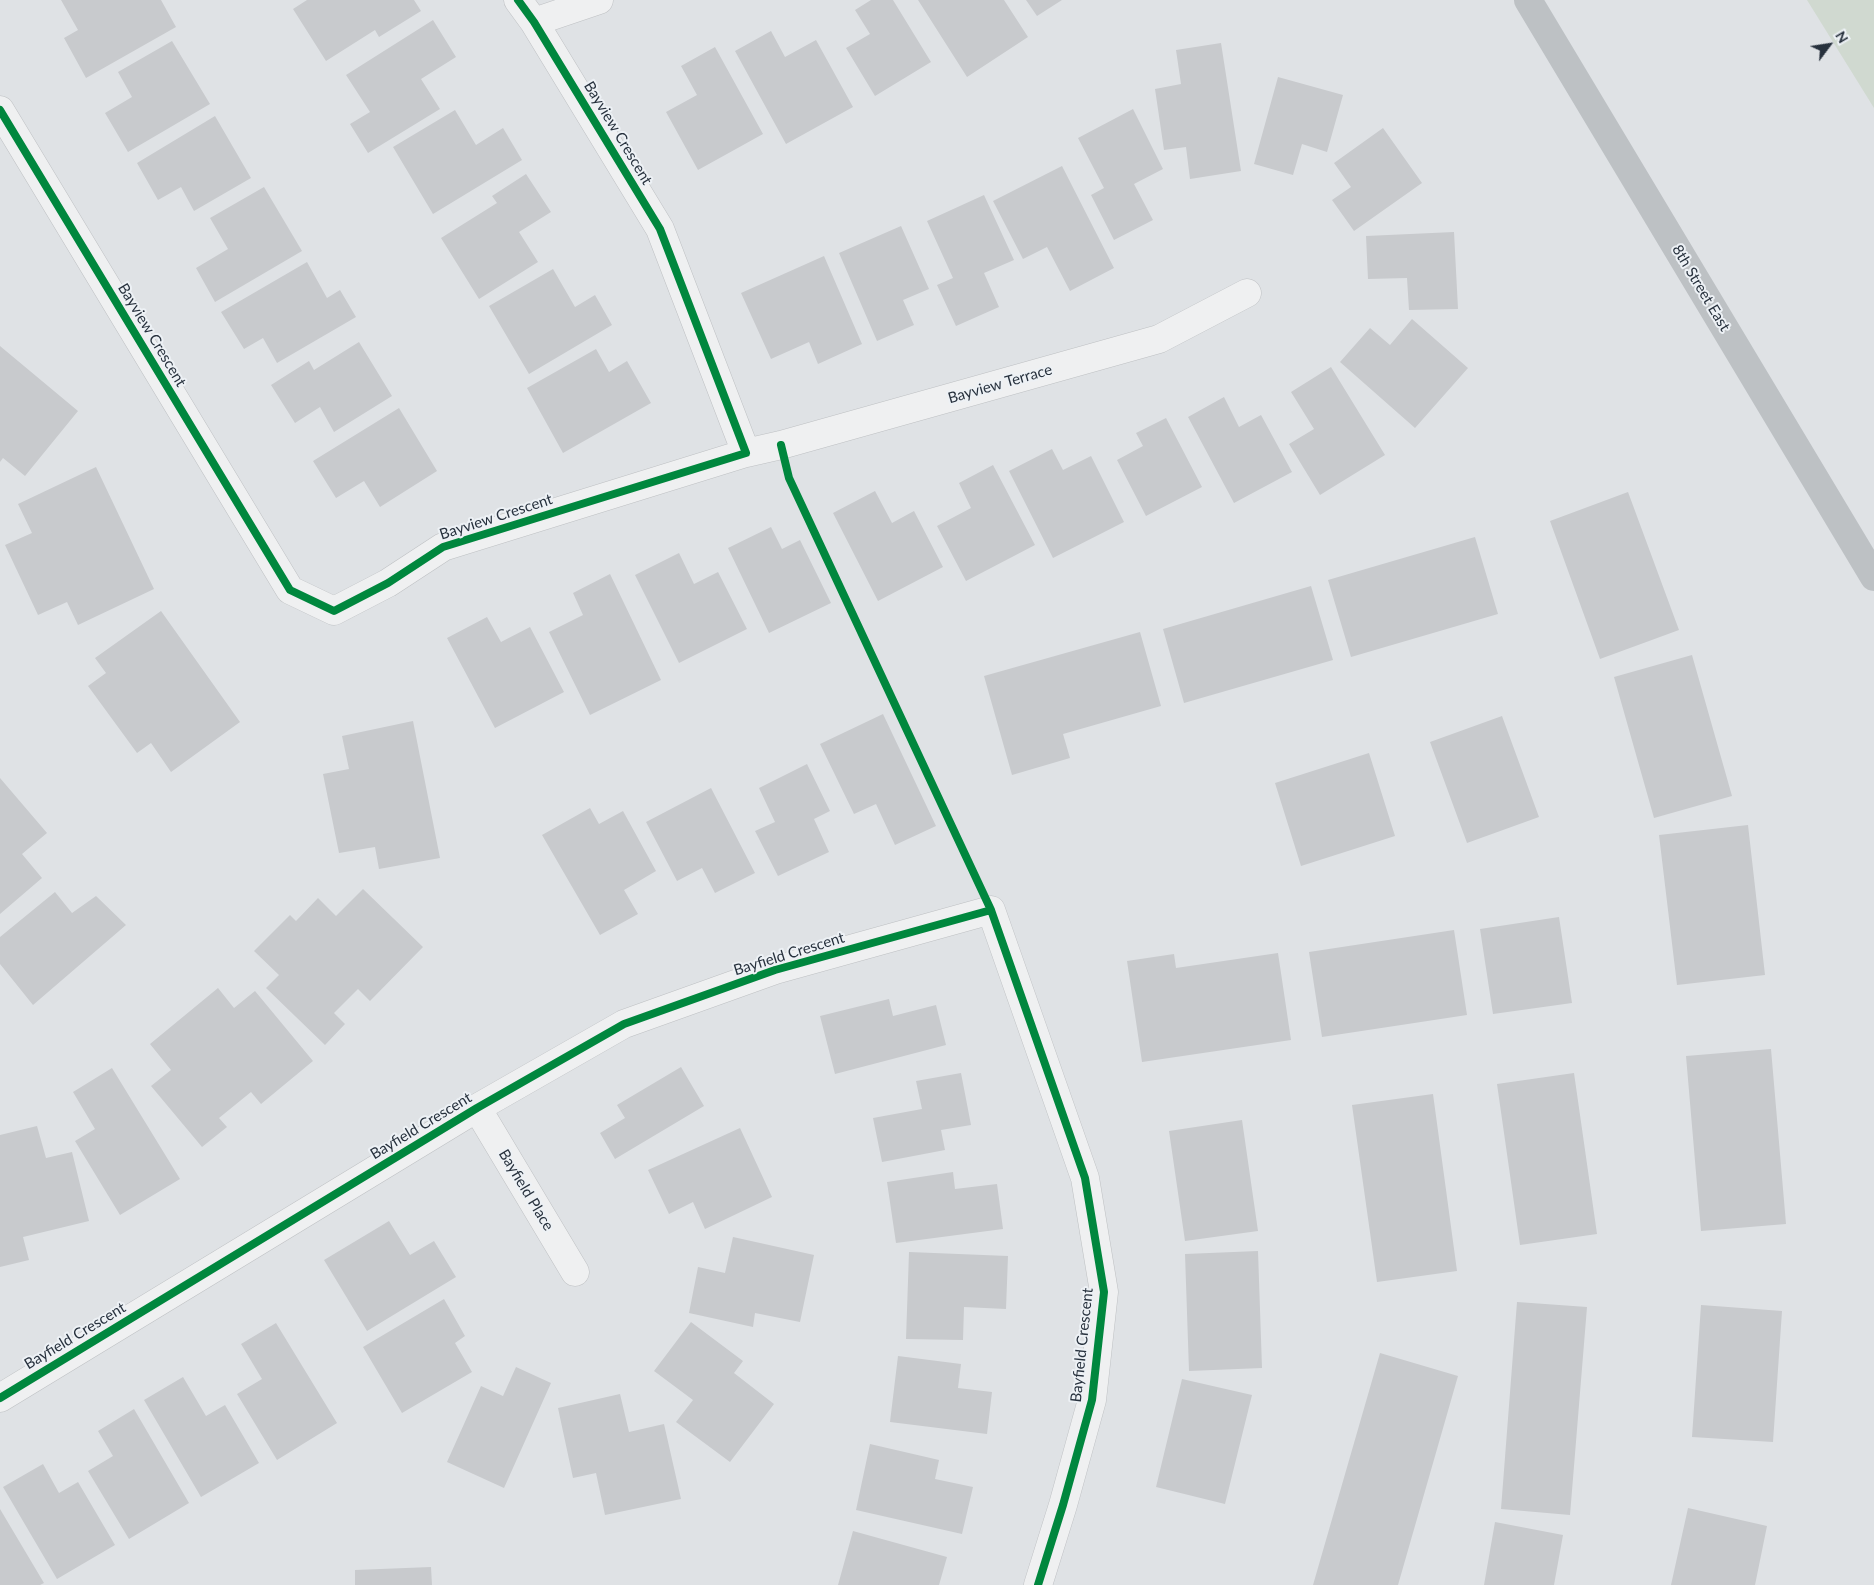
<!DOCTYPE html>
<style>
body{margin:0}
#map{position:relative;width:1874px;height:1585px;overflow:hidden;background:#dfe2e5;font-family:Lato,sans-serif}
canvas{display:block}
.north{position:absolute;left:1804px;top:20px;width:50px;height:50px;-webkit-text-stroke:4px #edf1f5;paint-order:stroke;rotate:59deg;font-size:14px;font-weight:700;line-height:20px;text-align:center;color:#27313d}
.north::after{content:'';display:block;margin:auto;width:18px;height:22px;background:#27313d;clip-path:polygon(50% 0,100% 100%,50% 72%,0 100%)}
</style>
<div id="map">
<canvas width="1874" height="1585"></canvas>
<div class="north">N</div>
</div>
<script>
const ctx = document.querySelector('canvas').getContext('2d');
ctx.lineJoin = 'round';
function paint(path, color) {
  ctx.fillStyle = color;
  ctx.fill(path, 'evenodd');
}
function poly(rows) {
  const path = new Path2D();
  for (const r of rows) {
    path.moveTo(r[0], r[1]);
    for (let i = 2; i < r.length; i += 2) path.lineTo(r[i], r[i + 1]);
  }
  return path;
}
function stroke(path, color, width, dash) {
  ctx.strokeStyle = color;
  ctx.lineWidth = width;
  ctx.lineCap = dash ? 'butt' : 'round';
  ctx.setLineDash(dash || []);
  ctx.stroke(path);
}
function drawText(font, color, halo, rows, align = 'center') {
  ctx.font = font + ' Lato,sans-serif';
  ctx.lineWidth = 4;
  ctx.setLineDash([]);
  ctx.textBaseline = 'middle';
  ctx.strokeStyle = halo;
  ctx.fillStyle = color;
  for (const [text, x, y, turn = 0] of rows) {
    ctx.save();
    ctx.translate(x, y);
    ctx.rotate((+turn || 0) * Math.PI / 180);
    ctx.textAlign = isNaN(turn) ? turn : align;
    if (halo) ctx.strokeText(text, 0, 0);
    ctx.fillText(text, 0, 0);
    ctx.restore();
  }
}
paint(poly([
 [1807,0,1874,0,1874,108]
]), '#d0d9d0');
paint(poly([
 [61,0,161,0,176,27,86,78,64,38,78,30],
 [307,0,414,0,421,11,379,37,375,30,326,61,293,9],
 [871,0,893,0,931,62,875,96,846,48,870,34,855,10],
 [918,0,1004,0,1028,37,967,77],
 [1026,0,1062,0,1037,16],
 [433,20,456,57,421,79,440,109,368,153,350,124,370,112,346,75],
 [771,31,785,57,816,40,853,107,786,144,735,51],
 [172,41,210,104,128,152,105,113,132,97,118,72],
 [1221,43,1241,171,1190,179,1186,147,1164,150,1155,89,1181,84,1176,50],
 [715,47,763,134,698,170,666,112,697,95,681,66],
 [1278,77,1343,95,1327,152,1302,144,1293,175,1254,164],
 [1133,109,1163,169,1134,184,1153,220,1114,240,1091,195,1104,188,1078,138],
 [455,110,476,145,503,128,522,160,433,214,393,147],
 [215,116,251,178,194,211,181,187,158,200,137,163],
 [1383,128,1422,183,1354,231,1332,200,1351,187,1334,163],
 [1062,166,1114,268,1070,291,1047,247,1023,259,993,201],
 [526,174,551,212,519,232,538,262,479,299,441,238,497,203,492,196],
 [264,187,302,251,215,302,196,268,228,249,210,218],
 [984,195,1014,260,984,273,999,307,956,326,937,285,953,278,927,221],
 [901,226,929,289,903,300,914,325,877,341,839,253],
 [1454,232,1458,309,1409,310,1407,278,1368,279,1366,236],
 [824,256,862,344,818,364,809,342,771,359,741,293],
 [307,262,327,298,340,290,356,317,277,363,263,338,244,349,221,312],
 [553,269,575,307,595,295,612,325,529,374,489,306],
 [1412,319,1468,368,1415,428,1340,362,1370,328,1390,345],
 [359,342,392,396,334,432,320,407,295,423,271,385,309,361,314,370],
 [0,346,78,411,25,476,3,458,0,462],
 [596,349,609,372,627,361,651,403,563,453,527,388],
 [1331,367,1385,455,1320,495,1289,444,1314,429,1291,392],
 [1224,397,1239,427,1261,415,1292,472,1234,503,1188,417],
 [399,408,437,471,380,507,364,481,336,498,313,461],
 [1166,418,1202,487,1146,516,1117,460,1143,446,1136,433],
 [1052,449,1063,470,1091,456,1124,522,1053,558,1009,471],
 [993,465,1035,545,966,581,937,526,971,508,959,483],
 [96,467,154,589,78,625,67,602,38,615,5,545,32,533,18,504],
 [875,491,892,523,914,511,943,567,878,601,833,513],
 [1628,492,1679,630,1600,659,1550,521],
 [771,527,782,549,800,540,831,603,769,633,728,548],
 [1475,537,1498,614,1351,657,1328,580],
 [679,553,694,584,718,572,747,629,679,663,635,575],
 [610,574,661,680,590,715,549,632,583,615,573,593],
 [1311,586,1333,660,1184,703,1163,629],
 [161,611,240,722,171,772,151,743,137,753,88,686,106,673,95,658],
 [487,617,501,642,530,627,564,692,495,728,447,638],
 [1140,632,1161,706,1063,734,1070,758,1012,775,984,676],
 [1692,655,1732,796,1654,818,1614,677],
 [883,714,936,826,895,845,876,804,854,814,820,744],
 [1502,716,1539,817,1467,843,1430,742],
 [413,721,440,858,379,869,375,847,339,853,323,774,349,769,342,736],
 [1369,753,1395,836,1301,866,1275,783],
 [807,764,830,811,814,819,829,852,778,876,755,831,775,822,759,788],
 [0,778,47,833,22,854,42,878,0,914],
 [711,788,755,873,715,893,702,868,677,881,646,822],
 [590,808,599,824,623,811,656,871,624,890,638,914,600,935,542,835],
 [1748,825,1765,975,1677,985,1659,835],
 [363,889,423,947,370,1001,358,989,334,1013,345,1024,325,1045,266,988,279,975,254,951,290,915,296,921,318,898,336,916],
 [55,892,72,913,96,896,126,925,33,1005,0,964,0,937],
 [1559,917,1572,1003,1493,1014,1480,929],
 [1454,930,1467,1015,1322,1037,1309,952],
 [1278,953,1291,1040,1142,1062,1127,961,1174,954,1176,968],
 [218,988,234,1008,255,991,313,1061,261,1104,251,1092,219,1118,227,1127,202,1147,151,1086,171,1070,150,1044],
 [889,999,893,1016,936,1005,946,1045,835,1074,820,1016],
 [1771,1049,1786,1224,1701,1231,1686,1056],
 [681,1067,704,1106,615,1159,600,1133,625,1118,617,1105],
 [112,1068,180,1179,120,1215,75,1141,95,1129,73,1092],
 [961,1073,971,1125,941,1130,945,1150,882,1162,873,1118,922,1109,916,1081],
 [1574,1073,1597,1234,1520,1245,1497,1084],
 [1433,1094,1457,1271,1377,1282,1352,1105],
 [1242,1120,1258,1231,1185,1241,1169,1131],
 [37,1126,46,1158,72,1152,89,1221,23,1237,29,1260,0,1267,0,1135],
 [740,1128,772,1197,705,1229,693,1202,669,1214,648,1170],
 [953,1172,955,1189,997,1184,1003,1229,896,1243,887,1182],
 [389,1221,410,1255,434,1241,456,1277,367,1331,324,1260],
 [733,1237,814,1255,800,1322,755,1313,753,1327,689,1313,698,1267,725,1273],
 [1258,1251,1262,1368,1189,1371,1185,1254],
 [909,1252,1008,1256,1006,1309,964,1307,963,1340,906,1339],
 [444,1299,465,1336,455,1343,472,1372,402,1413,363,1347],
 [1517,1302,1587,1307,1570,1515,1501,1509],
 [1701,1305,1782,1311,1773,1442,1692,1437],
 [691,1322,743,1361,734,1373,774,1404,730,1462,676,1422,693,1400,654,1371],
 [276,1323,337,1423,277,1460,237,1394,262,1379,241,1344],
 [1380,1353,1458,1376,1398,1585,1313,1585],
 [898,1356,961,1364,958,1388,992,1392,987,1434,890,1422],
 [516,1367,551,1383,504,1488,447,1462,481,1386,503,1396],
 [183,1377,206,1416,225,1405,259,1463,201,1497,144,1400],
 [1182,1379,1252,1395,1225,1504,1156,1487],
 [620,1394,629,1432,664,1424,681,1499,605,1515,596,1473,573,1478,558,1408],
 [134,1409,189,1503,129,1539,88,1471,113,1456,98,1431],
 [870,1444,939,1460,935,1479,973,1487,962,1534,856,1510],
 [43,1464,59,1493,78,1482,115,1545,57,1579,3,1487],
 [1688,1508,1767,1526,1755,1585,1671,1585],
 [0,1509,44,1583,40,1585,0,1585],
 [1495,1522,1563,1535,1554,1585,1484,1585],
 [853,1531,947,1557,939,1585,838,1585],
 [431,1567,432,1585,355,1585,355,1570]
]), '#c8cacd');
const minor = poly([
 [534,22,599,0],
 [0,110,290,590,334,611,388,583,443,547,746,453,660,229,534,22,518,0],
 [746,453,781,445,1159,339,1247,293],
 [477,1108,575,1272],
 [0,1398,477,1108,624,1024,775,970,991,910,1085,1178,1104,1292,1092,1400,1063,1505,1038,1585]
]);
stroke(minor, '#bec0c3', 29);
stroke(minor, '#eff0f1', 28);
stroke(poly([
 [1528,0,1874,577]
]), '#bdc1c4', 28);
stroke(poly([
 [0,110,290,590,334,611,388,583,443,547,746,453,660,229,534,22,518,0],
 [781,445,789,478,991,910],
 [0,1398,477,1108,624,1024,775,970,991,910,1085,1178,1104,1292,1092,1400,1063,1505,1038,1585]
]), '#00873e', 8);
drawText('15px', '#27313d', '#edf1f5', [
 ["Bayview Crescent",618,133,59],
 ["8th Street East",1701,288,59],
 ["Bayview Crescent",152,335,59],
 ["Bayview Terrace",1000,384,-16],
 ["Bayview Crescent",496,517,-18],
 ["Bayfield Crescent",789,954,-17],
 ["Bayfield Crescent",421,1126,-31],
 ["Bayfield Place",526,1190,59],
 ["Bayfield Crescent",75,1336,-31],
 ["Bayfield Crescent",1082,1345,-84]
]);
</script>
